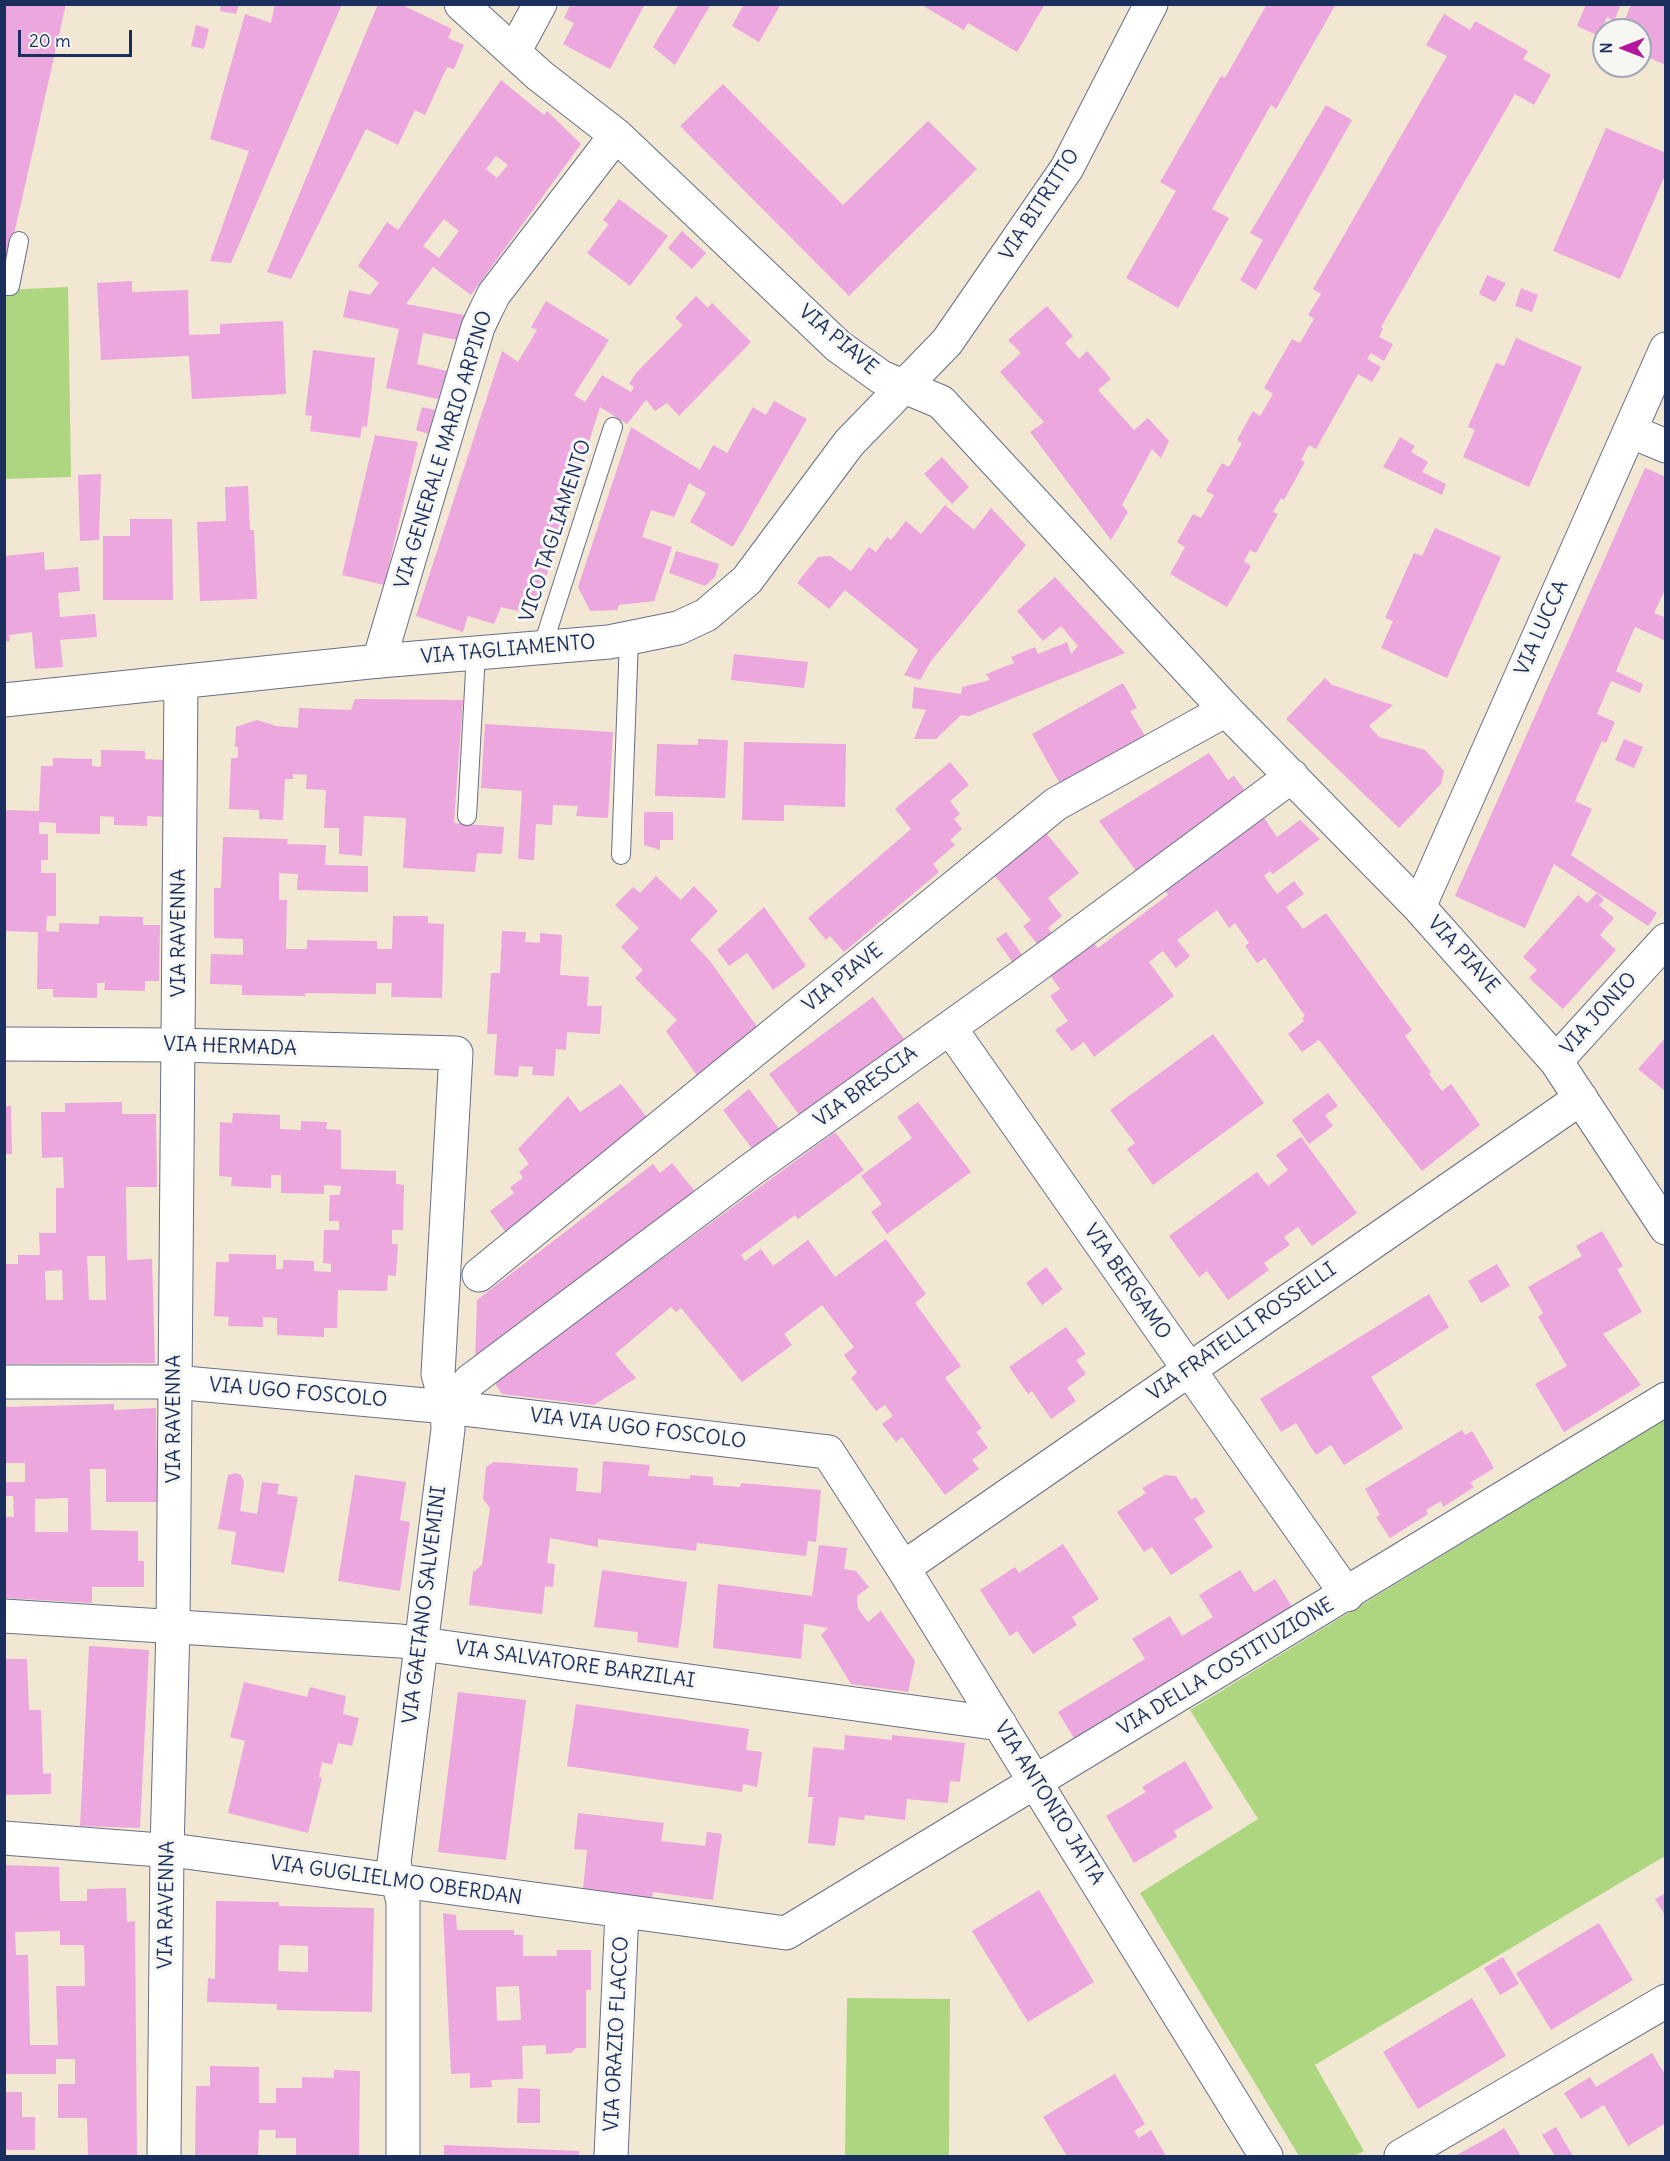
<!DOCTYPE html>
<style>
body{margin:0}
#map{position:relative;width:1670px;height:2161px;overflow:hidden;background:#f2e7d3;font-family:Delius,sans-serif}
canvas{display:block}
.frame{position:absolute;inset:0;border:6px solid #1b2f5e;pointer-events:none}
.north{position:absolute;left:1592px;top:18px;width:60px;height:60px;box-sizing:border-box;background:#f6f6f2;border:2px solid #9ea6b7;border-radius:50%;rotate:270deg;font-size:16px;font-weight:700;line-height:24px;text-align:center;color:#1b2f5e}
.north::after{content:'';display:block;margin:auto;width:21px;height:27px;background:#b5179e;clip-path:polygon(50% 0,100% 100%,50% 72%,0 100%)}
.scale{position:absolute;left:18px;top:30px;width:114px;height:27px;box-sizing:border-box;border:3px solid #1b2f5e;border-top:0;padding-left:8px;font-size:18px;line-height:21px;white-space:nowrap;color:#1b2f5e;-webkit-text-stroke:4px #f6f6f2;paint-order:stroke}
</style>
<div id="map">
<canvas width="1670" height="2161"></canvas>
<div class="frame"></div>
<div class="north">N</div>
<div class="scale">20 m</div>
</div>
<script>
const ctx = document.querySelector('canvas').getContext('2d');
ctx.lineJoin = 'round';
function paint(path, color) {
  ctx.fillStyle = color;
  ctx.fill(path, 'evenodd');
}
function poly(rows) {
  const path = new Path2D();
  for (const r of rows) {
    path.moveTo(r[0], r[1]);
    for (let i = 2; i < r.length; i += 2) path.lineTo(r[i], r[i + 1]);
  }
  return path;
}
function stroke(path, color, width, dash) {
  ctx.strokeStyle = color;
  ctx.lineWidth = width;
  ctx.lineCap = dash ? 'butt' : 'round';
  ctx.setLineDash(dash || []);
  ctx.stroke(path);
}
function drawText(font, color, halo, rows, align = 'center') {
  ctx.font = font + ' Delius,sans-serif';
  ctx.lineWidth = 6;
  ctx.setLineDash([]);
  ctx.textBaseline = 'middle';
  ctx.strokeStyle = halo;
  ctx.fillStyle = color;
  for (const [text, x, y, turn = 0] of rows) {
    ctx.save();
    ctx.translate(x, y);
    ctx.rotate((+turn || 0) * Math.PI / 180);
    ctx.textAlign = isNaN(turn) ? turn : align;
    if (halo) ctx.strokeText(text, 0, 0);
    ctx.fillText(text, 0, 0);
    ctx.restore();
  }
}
paint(poly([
 [68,287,71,477,5,479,4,290],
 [1665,1419,1665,1856,1315,2065,1364,2151,1355,2156,1299,2156,1140,1893,1258,1819,1190,1710],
 [847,1998,950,1999,949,2156,845,2156]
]), '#aed681');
paint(poly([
 [4,4,66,4,5,274,4,274],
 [221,4,239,4,236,14,220,11],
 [275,4,342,4,231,263,210,261,249,151,210,139,245,14,271,23],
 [378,4,400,4,452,29,448,38,464,45,454,69,447,67,425,115,415,110,398,145,366,129,291,279,267,272],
 [576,4,645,4,610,69,563,44,574,23,564,18,570,5,574,7],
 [679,4,711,4,675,65,653,47],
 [744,4,781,4,759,42,732,26],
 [920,4,1045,4,1017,52,968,23,964,30],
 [1267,4,1336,4,1276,109,1271,105,1212,209,1229,218,1178,308,1126,278,1176,191,1160,182,1221,76,1225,78],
 [1586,4,1621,4,1614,21,1607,17,1599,36,1577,26],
 [1631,4,1666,4,1666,65,1640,54,1640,30,1621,30],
 [1444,14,1470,30,1475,21,1528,51,1523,59,1551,75,1534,105,1515,94,1381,327,1383,329,1379,337,1393,344,1384,361,1371,353,1367,359,1381,367,1372,382,1358,374,1316,449,1309,445,1301,460,1305,462,1284,500,1281,498,1273,512,1278,514,1256,553,1250,550,1244,561,1251,566,1227,607,1170,574,1185,547,1177,542,1193,514,1201,518,1214,495,1206,491,1222,463,1229,467,1242,443,1237,440,1253,411,1260,416,1273,394,1264,388,1292,339,1300,343,1314,319,1308,315,1321,294,1313,289,1447,56,1426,45],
 [196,25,209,29,204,49,191,46],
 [501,80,544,115,547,111,581,144,471,295,433,267,406,304,464,315,457,340,423,333,417,364,447,371,438,399,386,388,399,329,343,317,349,290,370,295,379,283,358,266,387,222,398,230],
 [496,156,508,165,497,178,486,169],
 [444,219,459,231,439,258,423,246],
 [723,84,843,205,928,121,977,169,849,296,680,126],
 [1326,105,1352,120,1256,290,1240,280,1263,240,1250,233],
 [1606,128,1666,153,1666,173,1620,279,1553,251],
 [619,199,668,236,630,286,587,253,609,224,603,220],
 [682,231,706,253,692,269,668,248],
 [1487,275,1506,283,1495,302,1479,294],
 [132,281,132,292,188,290,189,335,220,334,220,324,283,321,286,394,192,399,189,356,101,360,97,283],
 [1521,288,1538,295,1532,312,1515,306],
 [696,296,708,308,712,303,751,342,679,416,667,403,655,411,646,400,627,424,600,407,534,615,501,607,494,624,468,616,463,632,416,616,502,351,518,362,537,330,531,327,546,301,609,340,574,395,585,402,602,375,631,392,634,387,629,384,636,373,683,325,675,318],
 [1047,306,1073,336,1065,343,1079,359,1087,351,1111,379,1098,390,1134,430,1148,418,1169,441,1161,458,1152,449,1122,505,1128,512,1111,540,1030,432,1044,422,1000,372,1021,353,1008,340],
 [1516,338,1582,367,1529,487,1463,457,1475,430,1468,427,1496,363,1504,366],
 [313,350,375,358,367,427,362,426,360,438,310,431,312,416,305,415],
 [774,401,807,419,733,547,690,522,706,493,689,483,674,517,651,510,642,537,672,547,654,601,619,605,617,610,590,611,578,587,631,427,700,470,713,445,727,453,753,407,766,415],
 [422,407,435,410,428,434,416,430],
 [375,435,418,442,384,585,342,575],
 [1400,437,1415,446,1411,452,1428,462,1422,472,1446,484,1442,495,1383,467],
 [942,457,969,487,952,504,924,474],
 [1645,468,1666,477,1666,588,1654,613,1666,618,1666,641,1635,627,1616,671,1643,684,1640,693,1611,681,1597,714,1615,722,1606,743,1602,741,1575,801,1592,809,1571,855,1657,913,1648,926,1554,864,1525,928,1455,896],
 [101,474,99,540,80,541,78,475],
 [248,486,250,530,254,530,257,599,200,601,197,522,226,521,225,487],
 [945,505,974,530,991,508,1026,545,931,661,920,680,904,675,918,650,845,590,829,609,797,583,818,557,830,556,851,571,869,547,876,552,887,537,891,540,906,521,921,534],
 [130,519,172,519,173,600,103,600,103,536,130,536],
 [1435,528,1501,557,1447,678,1381,648,1393,621,1385,618,1414,553,1422,556],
 [676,551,719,564,715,577,705,586,669,573],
 [44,552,45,570,78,567,80,591,58,593,60,617,95,614,97,637,60,640,63,667,35,669,32,632,9,635,10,641,4,642,4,556],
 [1055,577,1125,653,969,716,961,715,936,739,914,739,926,710,912,708,914,687,961,694,962,687,990,680,986,674,1014,663,1011,657,1035,647,1038,654,1067,642,1071,654,1078,646,1061,626,1043,641,1017,611],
 [734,654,808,662,804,688,731,680],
 [1325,678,1332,685,1393,705,1369,726,1379,737,1425,750,1444,771,1441,784,1399,828,1286,719],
 [1123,683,1137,708,1130,711,1145,736,1060,784,1032,734],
 [355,699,463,700,454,823,504,827,502,854,477,853,475,872,403,868,406,818,364,816,362,856,339,854,339,828,324,828,326,790,306,789,307,775,293,774,293,779,285,779,283,820,259,819,259,810,229,809,231,758,238,758,238,747,235,747,236,727,257,720,276,726,298,728,299,708,351,710],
 [485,724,613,732,608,818,576,816,578,806,553,805,552,825,536,824,534,860,518,859,522,791,481,788],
 [698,739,728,740,725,798,655,796,657,744,698,745],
 [1624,739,1643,747,1634,768,1615,760],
 [744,742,846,744,845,807,784,805,784,821,742,820],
 [101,750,145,751,145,759,164,760,162,817,147,816,147,826,114,825,114,817,100,816,100,834,56,833,56,823,39,822,39,834,48,834,48,860,41,860,41,873,56,873,56,916,47,916,46,931,59,932,59,923,99,924,99,916,143,917,143,925,160,925,159,981,145,981,145,991,104,990,105,983,97,983,97,998,53,997,53,989,37,989,38,932,4,931,4,810,39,811,41,766,53,766,53,758,92,759,92,766,101,767],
 [1209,753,1228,780,1234,776,1245,791,1137,872,1099,821],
 [950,762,969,785,950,801,960,814,954,819,962,829,950,840,955,845,933,864,939,872,844,952,830,936,826,940,808,918,911,829,895,809],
 [644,812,673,812,673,840,660,840,660,850,644,845],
 [1262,815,1277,837,1300,820,1320,839,1273,874,1270,871,1264,876,1277,894,1294,881,1304,894,1286,907,1303,929,1326,913,1412,1030,1405,1036,1431,1072,1429,1074,1442,1091,1451,1084,1480,1125,1422,1171,1319,1040,1302,1052,1288,1034,1304,1021,1302,1018,1305,1016,1265,958,1257,963,1245,946,1249,943,1235,923,1229,928,1217,910,1177,940,1190,956,1176,968,1163,951,1149,962,1174,996,1094,1057,1084,1042,1072,1051,1055,1030,1068,1021,1050,996,1060,989,1050,975,1093,942,1098,948,1168,895,1165,891,1185,877,1182,871],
 [1046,833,1079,873,1048,898,1062,916,1048,928,1052,933,1038,945,1023,926,1031,920,995,876],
 [223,837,288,839,287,844,326,845,325,865,368,866,368,892,297,890,298,874,279,873,279,900,287,900,286,949,307,949,307,940,377,941,377,949,392,949,393,916,428,916,428,923,444,924,442,998,391,997,392,983,376,983,376,994,305,993,305,996,242,995,242,985,210,984,211,954,243,955,243,939,214,938,214,888,221,888],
 [656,876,681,900,694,886,718,911,690,940,710,961,758,1028,698,1077,666,1031,677,1020,635,978,643,970,621,947,639,928,615,905,633,887,640,893],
 [1597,893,1604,900,1599,905,1614,918,1600,935,1616,950,1563,1009,1529,978,1537,970,1523,957,1578,895,1587,903],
 [764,907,806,966,773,990,747,953,729,966,717,950],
 [502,931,526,932,525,942,540,943,540,933,562,935,560,975,589,977,587,1006,602,1006,600,1034,567,1032,566,1050,556,1049,554,1076,532,1075,533,1067,519,1066,518,1077,494,1075,497,1034,487,1034,491,973,500,973],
 [1006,932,1023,956,1013,963,996,939],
 [873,997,907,1043,803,1120,769,1074],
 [1213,1034,1264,1103,1153,1185,1127,1149,1135,1143,1110,1110],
 [1666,1037,1666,1092,1638,1069],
 [621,1084,653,1125,507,1234,490,1211,514,1193,510,1187,523,1178,519,1172,529,1164,518,1149,568,1096,580,1112],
 [749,1089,783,1134,756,1154,723,1110],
 [1328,1093,1338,1106,1325,1115,1333,1126,1309,1144,1292,1120],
 [122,1102,122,1114,156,1114,157,1187,126,1187,127,1260,152,1259,155,1363,4,1364,4,1264,18,1264,18,1255,40,1255,39,1233,56,1233,56,1188,64,1188,63,1157,42,1158,41,1112,65,1112,65,1103],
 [87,1256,105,1256,106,1300,89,1300],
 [62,1270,63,1300,46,1300,45,1271],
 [918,1102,971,1172,887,1234,871,1212,882,1204,861,1176,912,1138,897,1117],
 [4,1106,11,1106,12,1154,4,1154],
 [233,1113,280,1115,280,1129,301,1130,301,1121,327,1122,326,1129,341,1130,341,1169,396,1171,396,1184,404,1185,403,1230,392,1230,392,1244,398,1244,396,1276,388,1275,387,1291,338,1290,337,1328,324,1328,324,1337,277,1335,277,1318,263,1317,263,1327,228,1326,229,1317,214,1316,216,1262,229,1262,229,1254,276,1255,276,1269,283,1269,283,1260,314,1261,314,1271,331,1272,331,1264,323,1263,324,1230,339,1230,339,1221,329,1221,330,1195,340,1195,341,1186,324,1185,324,1194,281,1193,281,1175,271,1175,271,1188,231,1186,232,1177,219,1176,220,1122,232,1123],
 [835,1132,864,1170,798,1219,795,1215,741,1255,745,1261,761,1249,773,1266,808,1240,835,1277,886,1239,926,1294,915,1303,961,1366,945,1378,982,1428,976,1432,988,1448,972,1460,979,1469,945,1495,902,1437,896,1442,882,1424,893,1416,885,1405,876,1411,851,1378,857,1373,844,1355,854,1347,822,1305,784,1334,792,1345,742,1382,681,1308,676,1312,671,1307,615,1354,636,1378,594,1405,502,1394,494,1382],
 [1301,1137,1357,1213,1312,1246,1298,1227,1284,1237,1290,1245,1264,1263,1269,1270,1228,1300,1207,1271,1199,1277,1169,1236,1257,1172,1268,1186,1288,1170,1276,1155],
 [672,1163,698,1195,475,1364,477,1300,653,1164,660,1173],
 [1602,1231,1623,1266,1617,1269,1642,1312,1603,1334,1641,1385,1564,1432,1535,1384,1567,1366,1538,1317,1543,1313,1528,1287,1582,1256,1576,1246],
 [1497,1264,1510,1286,1481,1303,1468,1281],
 [1046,1267,1063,1289,1042,1305,1026,1283],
 [1429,1294,1449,1327,1371,1377,1403,1428,1344,1465,1331,1445,1316,1455,1296,1423,1281,1432,1260,1399],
 [1066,1327,1086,1354,1076,1360,1086,1374,1067,1388,1076,1401,1051,1419,1032,1391,1028,1394,1009,1367],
 [114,1404,114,1410,156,1408,157,1502,106,1502,106,1469,90,1469,91,1530,138,1531,138,1561,144,1561,144,1587,92,1587,92,1603,5,1598,5,1517,14,1517,13,1496,4,1496,4,1482,25,1482,25,1463,4,1463,4,1407],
 [68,1498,68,1532,35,1532,35,1499],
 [1462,1430,1465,1435,1472,1431,1494,1468,1470,1483,1474,1487,1443,1507,1441,1501,1426,1510,1428,1514,1390,1538,1376,1517,1380,1515,1365,1489],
 [603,1461,650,1465,648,1476,690,1479,690,1475,713,1477,713,1485,740,1487,741,1483,821,1490,816,1542,808,1541,806,1556,697,1543,696,1551,598,1539,598,1547,550,1538,547,1563,555,1564,553,1587,545,1586,542,1614,469,1605,473,1572,482,1565,490,1508,483,1499,486,1467,494,1462,578,1468,576,1491,601,1493],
 [235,1473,241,1475,244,1482,240,1511,257,1514,262,1482,279,1484,277,1494,298,1497,284,1573,231,1564,236,1532,218,1529,228,1475],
 [355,1475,406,1482,400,1520,410,1522,400,1591,338,1581],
 [1165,1475,1176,1476,1191,1500,1196,1497,1205,1512,1194,1519,1213,1547,1171,1575,1152,1547,1144,1552,1117,1512,1146,1493,1142,1488],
 [1063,1544,1099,1599,1072,1617,1077,1625,1033,1654,1017,1631,1010,1636,980,1590,1015,1567,1019,1573],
 [819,1545,847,1548,844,1569,856,1571,869,1587,857,1596,858,1609,868,1622,881,1611,915,1661,908,1692,851,1684,821,1635,828,1628,804,1624,801,1659,713,1648,718,1584,812,1596],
 [602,1570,687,1582,678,1648,637,1642,638,1632,594,1627],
 [1240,1570,1254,1592,1275,1579,1292,1607,1075,1740,1058,1712,1145,1659,1132,1639,1170,1616,1182,1636,1213,1617,1199,1595],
 [89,1646,149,1650,140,1828,80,1826],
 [4,1659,27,1659,29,1710,41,1710,43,1774,51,1773,51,1794,4,1795],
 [244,1682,307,1697,310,1687,346,1696,343,1714,359,1718,352,1746,338,1743,332,1765,322,1762,319,1777,322,1778,308,1833,228,1813,245,1741,230,1737],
 [458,1692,526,1700,506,1860,438,1852],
 [576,1704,749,1729,746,1750,762,1752,757,1787,743,1784,742,1792,567,1766],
 [845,1735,892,1740,892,1735,965,1743,960,1782,950,1781,948,1803,907,1799,905,1820,865,1815,864,1820,839,1817,835,1846,808,1843,813,1797,808,1797,813,1747,844,1750],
 [1185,1761,1213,1808,1174,1831,1177,1837,1134,1863,1106,1816,1146,1792,1142,1787],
 [578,1813,664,1823,661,1841,705,1846,707,1832,722,1834,713,1900,653,1892,652,1898,583,1889,587,1850,574,1849],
 [4,1865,59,1867,60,1901,87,1901,87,1889,126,1888,127,1922,135,1921,137,2156,88,2156,87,2118,58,2118,58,2084,75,2084,75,2059,56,2059,56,2074,4,2074],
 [60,1931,60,1945,84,1945,85,1986,56,1986,58,2045,30,2045,28,1955,16,1955,15,1932],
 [1039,1890,1094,1982,1028,2022,972,1931],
 [1666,1893,1666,1917,1655,1899],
 [216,1901,279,1902,279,1906,374,1908,372,2012,277,2010,277,2004,207,2002,208,1978,215,1979],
 [279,1945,308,1946,308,1972,278,1971],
 [443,1913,456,1915,457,1930,514,1930,514,1935,523,1935,523,1956,557,1956,557,1950,591,1950,591,1990,586,1990,586,2048,576,2048,571,2053,546,2054,546,2045,522,2046,523,2079,491,2080,492,2087,470,2088,470,2073,451,2074],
 [519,1986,521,2020,497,2021,496,1987],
 [1599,1923,1633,1980,1551,2030,1516,1973],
 [1503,1957,1519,1984,1500,1995,1484,1968],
 [1472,1998,1506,2056,1418,2109,1383,2052],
 [1652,2053,1666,2076,1666,2123,1628,2146,1604,2105,1581,2119,1564,2093,1590,2077,1596,2087],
 [210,2066,259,2067,259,2103,276,2103,276,2088,302,2088,302,2077,334,2078,334,2070,360,2071,359,2156,296,2156,296,2138,275,2138,276,2130,259,2130,258,2156,195,2156,196,2086,210,2086],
 [1115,2074,1145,2124,1134,2131,1139,2138,1151,2130,1166,2156,1067,2156,1043,2117],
 [518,2088,540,2089,540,2123,517,2123],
 [4,2092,22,2092,22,2117,35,2117,35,2150,4,2150],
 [1556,2127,1573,2156,1555,2156,1542,2135],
 [1504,2128,1521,2156,1455,2156,1493,2135],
 [444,2145,579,2151,579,2156,444,2156]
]), '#eca7de');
const lane = poly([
 [4,286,10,286,19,241],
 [542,648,613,427],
 [467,816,476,653],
 [621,855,629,639]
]);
const street = poly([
 [461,4,539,75,616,135,838,346,881,377,941,402,1226,710,1419,907,1556,1061,1666,1228],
 [514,52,540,4],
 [1630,431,1666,446],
 [379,661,478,327,486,310,494,294,616,135],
 [1419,907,1666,349],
 [950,1028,1347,1595],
 [4,1044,178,1045,456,1053,438,1374,447,1407,448,1429,394,1863,403,1902,403,2156],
 [1556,1061,1666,940],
 [479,1275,1056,804,1226,710],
 [4,1382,174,1382,447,1407,828,1452,903,1568,1266,2156],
 [447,1407,470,1381,752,1169,1022,976,1292,776],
 [903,1568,1581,1098],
 [4,1616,400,1641,1000,1724],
 [4,1838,186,1852,786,1933,1666,1399],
 [611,2156,622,1912],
 [1401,2156,1666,2001]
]);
const secondary = poly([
 [4,700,379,661,609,642,678,628,706,615,747,580,849,443,947,342,1067,168,1151,4],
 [164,2156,167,1850,173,1627,181,682]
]);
stroke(lane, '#666f87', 20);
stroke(street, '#666f87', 35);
stroke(secondary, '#666f87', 35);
stroke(lane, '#fff', 18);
stroke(street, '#fff', 33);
stroke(secondary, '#fff', 33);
drawText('20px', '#1b2f5e', '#f6f6f2', [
 ["VIA BITRITTO",1040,205,-57],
 ["VIA PIAVE",838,340,40],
 ["VIA GENERALE MARIO ARPINO",444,450,-73],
 ["VICO TAGLIAMENTO",556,531,-72],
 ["VIA LUCCA",1542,628,-66],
 ["VIA TAGLIAMENTO",508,650,-5],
 ["VIA RAVENNA",179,933,-90],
 ["VIA PIAVE",1463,955,48],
 ["VIA PIAVE",843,978,-39],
 ["VIA JONIO",1599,1014,-48],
 ["VIA HERMADA",230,1047,2],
 ["VIA BRESCIA",866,1087,-36],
 ["VIA BERGAMO",1127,1282,55],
 ["VIA FRATELLI ROSSELLI",1242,1332,-35],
 ["VIA UGO FOSCOLO",298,1393,5],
 ["VIA RAVENNA",174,1419,-90],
 ["VIA VIA UGO FOSCOLO",638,1429,7],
 ["VIA GAETANO SALVEMINI",425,1605,-83],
 ["VIA SALVATORE BARZILAI",575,1665,8],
 ["VIA DELLA COSTITUZIONE",1226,1667,-31],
 ["VIA ANTONIO JATTA",1049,1803,58],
 ["VIA GUGLIELMO OBERDAN",396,1881,8],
 ["VIA RAVENNA",167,1905,-89],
 ["VIA ORAZIO FLACCO",617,2034,-87]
]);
</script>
